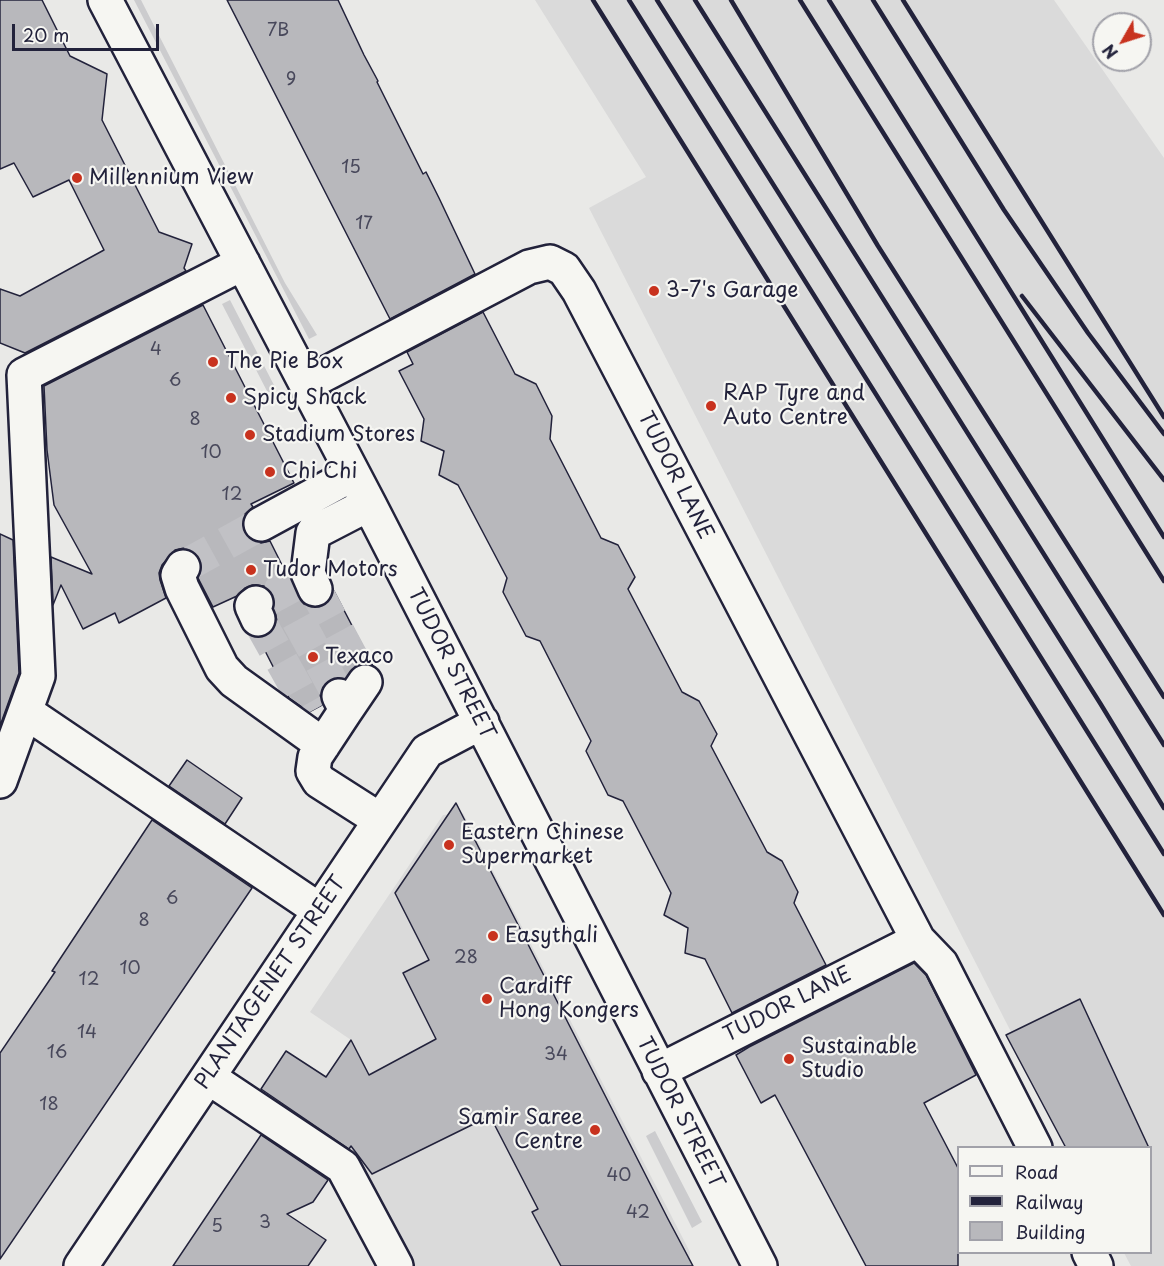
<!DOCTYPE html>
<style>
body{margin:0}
#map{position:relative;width:1164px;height:1266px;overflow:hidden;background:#e9e9e7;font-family:"Playpen Sans",sans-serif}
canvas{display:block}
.legend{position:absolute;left:957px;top:1146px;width:195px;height:108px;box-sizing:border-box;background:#f6f6f2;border:2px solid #a1a1a9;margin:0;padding:8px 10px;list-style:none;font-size:18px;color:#22223b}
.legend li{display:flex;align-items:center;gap:12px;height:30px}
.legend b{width:30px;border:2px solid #a1a1a9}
.north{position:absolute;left:1092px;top:12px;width:60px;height:60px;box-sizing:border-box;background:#f6f6f2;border:2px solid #a1a1a9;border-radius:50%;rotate:231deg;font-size:16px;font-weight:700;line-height:24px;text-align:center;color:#22223b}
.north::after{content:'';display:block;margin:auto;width:21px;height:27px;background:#c8321e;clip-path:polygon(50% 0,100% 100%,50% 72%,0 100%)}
.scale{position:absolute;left:12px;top:24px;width:147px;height:27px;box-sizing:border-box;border:3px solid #22223b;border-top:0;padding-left:8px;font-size:18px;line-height:21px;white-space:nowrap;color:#22223b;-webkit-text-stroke:4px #f6f6f2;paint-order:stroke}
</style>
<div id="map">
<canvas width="1164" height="1266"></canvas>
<ul class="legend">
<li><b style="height:8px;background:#f6f6f2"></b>Road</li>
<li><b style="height:8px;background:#22223b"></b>Railway</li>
<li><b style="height:16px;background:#b8b8bc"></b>Building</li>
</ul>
<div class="north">N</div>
<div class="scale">20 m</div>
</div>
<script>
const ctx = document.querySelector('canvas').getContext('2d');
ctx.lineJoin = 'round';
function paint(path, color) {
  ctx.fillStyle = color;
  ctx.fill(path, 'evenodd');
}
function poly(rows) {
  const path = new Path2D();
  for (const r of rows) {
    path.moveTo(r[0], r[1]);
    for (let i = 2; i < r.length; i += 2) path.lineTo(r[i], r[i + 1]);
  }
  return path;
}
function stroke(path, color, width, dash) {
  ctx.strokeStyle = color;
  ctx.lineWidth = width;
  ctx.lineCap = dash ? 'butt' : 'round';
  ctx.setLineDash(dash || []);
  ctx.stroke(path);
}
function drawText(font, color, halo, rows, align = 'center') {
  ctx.font = font + ' "Playpen Sans",sans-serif';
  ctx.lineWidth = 4.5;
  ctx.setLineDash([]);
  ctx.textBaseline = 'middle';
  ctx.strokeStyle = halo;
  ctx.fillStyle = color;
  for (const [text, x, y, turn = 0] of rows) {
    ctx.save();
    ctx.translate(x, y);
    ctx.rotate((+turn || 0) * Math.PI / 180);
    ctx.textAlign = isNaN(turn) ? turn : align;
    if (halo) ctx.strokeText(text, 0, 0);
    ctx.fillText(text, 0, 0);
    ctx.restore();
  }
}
paint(poly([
 [535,0,1054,0,1164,158,1164,1266,1131,1266,1124,1253,1150,1252,1150,1148,1070,1147,589,208,646,177],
 [463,813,690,1252,689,1266,415,1266,367,1174,353,1157,322,1135,356,1086,369,1075,351,1040,310,1012,443,815]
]), '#dadada');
paint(poly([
 [134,0,141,0,285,283,317,335,309,339],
 [230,300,276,389,268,393,222,304],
 [655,1131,702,1222,692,1228,646,1136]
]), '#ccccce');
const building = poly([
 [0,0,42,0,70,56,107,74,102,120,159,232,192,244,184,268,186,271,25,353,0,343,0,289,20,296,104,250,69,180,33,197,14,163,0,169,0,0],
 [227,0,338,0,364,55,378,81,377,82,423,174,426,172,439,198,475,274,390,319,227,0],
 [203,305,294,483,251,504,253,507,245,514,242,523,244,532,252,540,261,543,270,541,298,597,304,604,314,608,323,606,330,600,334,591,373,666,366,663,357,665,345,679,340,677,330,680,323,686,320,694,322,705,309,712,289,698,258,637,266,636,273,630,277,621,274,608,274,600,271,592,264,586,253,585,245,588,237,596,213,607,198,578,202,568,200,559,192,551,184,548,175,550,162,565,159,573,160,580,166,598,119,623,115,613,83,629,61,585,53,605,51,557,92,574,54,505,47,450,44,386,203,305],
 [483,312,515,374,536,384,552,416,550,439,601,538,618,545,635,577,628,589,682,692,699,701,717,734,711,746,767,852,782,861,798,892,794,903,826,965,732,1013,705,959,685,953,688,928,664,915,671,893,623,801,608,795,586,751,591,741,540,641,526,636,503,592,507,578,458,485,439,475,444,451,421,441,424,419,399,371,413,364,407,352,483,312],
 [0,534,13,540,19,673,0,726,0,534],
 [187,760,242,798,225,824,169,786,187,760],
 [456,803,668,1219,693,1266,561,1266,532,1212,538,1209,490,1116,372,1174,351,1146,349,1149,261,1089,286,1051,326,1077,351,1040,369,1075,436,1039,403,973,429,960,395,893,456,803],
 [152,820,252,888,0,1259,0,1053,55,972,52,971,152,820],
 [914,963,926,975,976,1075,924,1103,958,1168,958,1266,866,1266,775,1095,761,1103,736,1055,749,1047,914,963],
 [1080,999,1149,1148,1066,1148,1006,1035,1080,999],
 [261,1135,328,1180,313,1202,287,1214,326,1240,308,1266,173,1266,261,1135]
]);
paint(building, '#b8b8bc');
stroke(building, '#22223b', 1.5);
stroke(poly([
 [183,567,261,524],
 [293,582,281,589,339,696],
 [315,589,365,682],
 [258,619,310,712]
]), '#c1c1c5', 33, [33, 16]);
const minor = poly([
 [105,0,369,504,760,1266],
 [306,384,529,267,550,262,564,269,579,291,918,940,941,964,1035,1148],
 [261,524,353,474],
 [183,567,178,575,182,588,222,668,234,681,323,745],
 [315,589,308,573,313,533,369,504],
 [256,603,252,606,258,619],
 [339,696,346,710,315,757,313,771,319,781,380,820],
 [346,710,365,682],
 [26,712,319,910],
 [0,781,38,676,24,375,243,263],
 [659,1071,918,940],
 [208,1077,343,1167,396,1266],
 [1089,1252,1096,1266],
 [81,1266,427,751,482,722]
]);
stroke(minor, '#22223b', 38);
stroke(minor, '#f6f6f2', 33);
stroke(poly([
 [593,0,1164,915],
 [629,0,1164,854],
 [657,0,1100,703,1164,808],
 [695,0,1164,745],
 [731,0,878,246,1164,697],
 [800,0,1164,581],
 [829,0,1164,537],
 [873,0,1004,210,1088,333,1164,434],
 [903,0,1164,417],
 [1022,296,1164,480]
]), '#22223b', 4.5);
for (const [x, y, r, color] of [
 [77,178,6,"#c8321e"],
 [654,291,6,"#c8321e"],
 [213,362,6,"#c8321e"],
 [231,398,6,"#c8321e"],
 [711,406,6,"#c8321e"],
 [250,435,6,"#c8321e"],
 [270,472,6,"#c8321e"],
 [251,570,6,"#c8321e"],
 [313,657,6,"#c8321e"],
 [449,845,6,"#c8321e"],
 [493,936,6,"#c8321e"],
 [487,999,6,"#c8321e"],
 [789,1059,6,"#c8321e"],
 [595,1130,6,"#c8321e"]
]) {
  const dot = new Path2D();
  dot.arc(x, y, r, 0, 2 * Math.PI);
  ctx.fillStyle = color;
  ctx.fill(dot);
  stroke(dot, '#f6f6f2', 2);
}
drawText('18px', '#48485b', null, [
 ["7B",278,31],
 ["9",291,80],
 ["15",351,168],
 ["17",364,224],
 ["4",156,350],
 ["6",175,381],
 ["8",195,420],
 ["10",211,453],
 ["12",232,495],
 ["6",172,899],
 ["8",144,921],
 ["28",466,958],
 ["10",130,969],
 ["12",89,980],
 ["14",87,1033],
 ["16",57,1053],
 ["34",556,1055],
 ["18",49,1105],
 ["40",619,1176],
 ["42",638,1213],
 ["3",265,1223],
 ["5",217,1227]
]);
drawText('21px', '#22223b', '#f6f6f2', [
 ["Millennium View",89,178],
 ["3-7's Garage",666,291],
 ["The Pie Box",225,362],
 ["RAP Tyre and",723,394],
 ["Auto Centre",723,418],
 ["Spicy Shack",243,398],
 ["Stadium Stores",262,435],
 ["Chi Chi",282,472],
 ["Tudor Motors",263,570],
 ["Texaco",325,657],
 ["Eastern Chinese",461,833],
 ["Supermarket",461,857],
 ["Easythali",505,936],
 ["Cardiff",499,987],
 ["Hong Kongers",499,1011],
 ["Sustainable",801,1047],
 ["Studio",801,1071],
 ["Samir Saree",583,1118,"right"],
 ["Centre",583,1142,"right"]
], 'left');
drawText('21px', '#22223b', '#f6f6f2', [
 ["TUDOR LANE",675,476,63],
 ["TUDOR STREET",451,664,63],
 ["PLANTAGENET STREET",271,983,-56],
 ["TUDOR LANE",788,1005,-27],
 ["TUDOR STREET",680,1113,63]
]);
</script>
